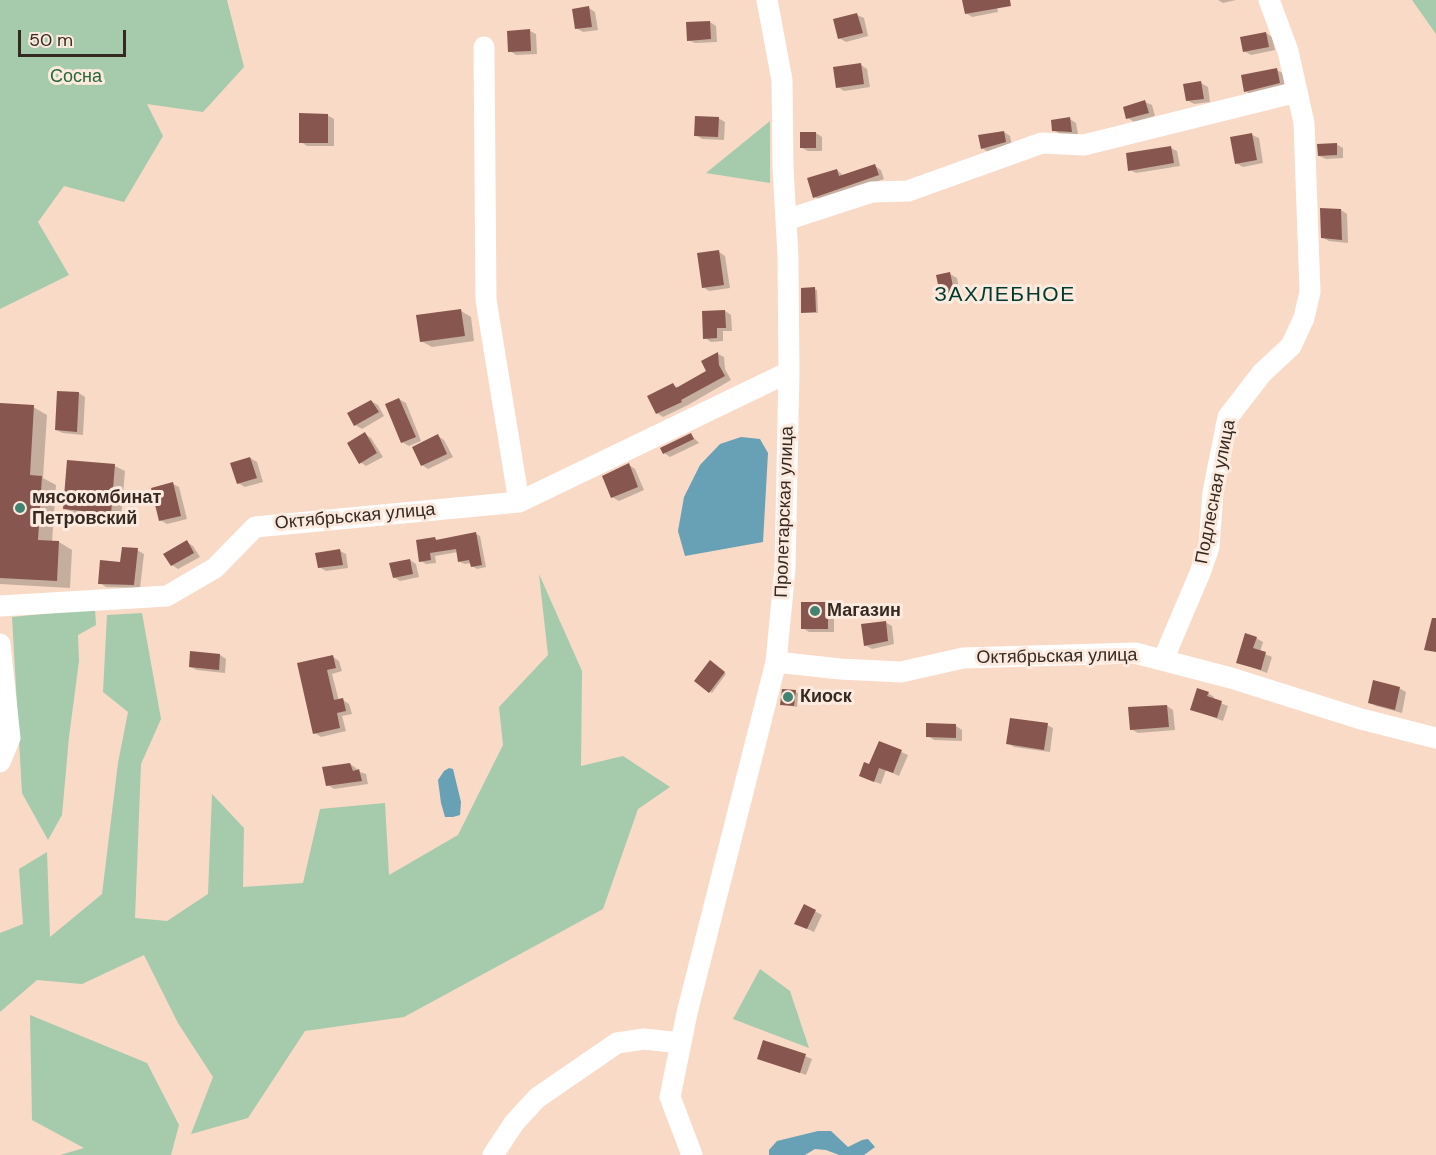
<!DOCTYPE html>
<meta charset="utf-8">
<style>
body{margin:0}
#map{position:relative;width:1436px;height:1155px;overflow:hidden;background:#f8dac7;font-family:"DM Sans",sans-serif}
canvas{display:block}
.scale{position:absolute;left:18px;top:30px;width:108px;height:27px;box-sizing:border-box;border:3px solid #352a22;border-top:0;padding-left:8px;font-size:18px;line-height:21px;white-space:nowrap;color:#352a22;-webkit-text-stroke:4px #fceadf;paint-order:stroke}
</style>
<div id="map">
<canvas width="1436" height="1155"></canvas>
<div class="scale">50 m</div>
</div>
<script>
const ctx = document.querySelector('canvas').getContext('2d');
ctx.lineJoin = 'round';
function paint(path, color) {
  ctx.fillStyle = color;
  ctx.fill(path, 'evenodd');
}
function poly(rows) {
  const path = new Path2D();
  for (const r of rows) {
    path.moveTo(r[0], r[1]);
    for (let i = 2; i < r.length; i += 2) path.lineTo(r[i], r[i + 1]);
  }
  return path;
}
function stroke(path, color, width, dash) {
  ctx.strokeStyle = color;
  ctx.lineWidth = width;
  ctx.lineCap = dash ? 'butt' : 'round';
  ctx.setLineDash(dash || []);
  ctx.stroke(path);
}
function drawText(font, color, halo, rows, align = 'center') {
  ctx.font = font + ' "DM Sans",sans-serif';
  ctx.lineWidth = 6;
  ctx.setLineDash([]);
  ctx.textBaseline = 'middle';
  ctx.strokeStyle = halo;
  ctx.fillStyle = color;
  for (const [text, x, y, turn = 0] of rows) {
    ctx.save();
    ctx.translate(x, y);
    ctx.rotate((+turn || 0) * Math.PI / 180);
    ctx.textAlign = isNaN(turn) ? turn : align;
    if (halo) ctx.strokeText(text, 0, 0);
    ctx.fillText(text, 0, 0);
    ctx.restore();
  }
}
paint(poly([
 [0,0,227,0,244,67,203,112,147,104,163,136,124,202,64,186,38,222,69,275,0,309],
 [1412,0,1436,0,1436,34],
 [770,121,770,183,706,173],
 [539,574,582,671,581,766,623,756,670,787,638,809,603,909,404,1017,305,1031,248,1118,191,1134,213,1077,178,1023,144,955,82,984,37,980,0,1012,0,933,23,924,19,869,47,852,50,937,102,894,118,763,128,712,103,692,107,615,142,613,161,719,141,764,135,918,167,921,208,894,212,794,244,828,243,887,303,883,320,809,385,803,389,875,458,835,503,745,499,707,548,655],
 [95,609,96,625,78,635,79,661,69,737,62,815,48,840,22,793,12,617],
 [760,969,790,991,809,1048,733,1019],
 [30,1015,147,1063,179,1125,171,1155,60,1155,84,1148,32,1120]
]), '#a5caac');
paint(poly([
 [741,437,760,439,768,453,763,542,685,556,678,531,684,497,700,465,720,444],
 [449,768,453,769,461,802,460,815,453,817,445,817,441,803,438,780,444,771],
 [818,1131,831,1131,848,1147,862,1140,868,1139,875,1147,864,1155,839,1155,826,1150,815,1149,805,1155,769,1155,769,1150,777,1141]
]), '#68a0b6');
paint(poly([
 [963,0,996,0,998,12,972,17,966,13],
 [1218,0,1236,0,1223,3],
 [589,8,595,12,598,30,583,32,576,28],
 [857,15,864,18,868,36,846,42,839,38],
 [710,22,716,26,717,42,695,43,688,40],
 [530,31,536,34,537,54,516,55,510,51],
 [1266,33,1272,37,1275,50,1251,55,1244,51],
 [861,65,867,69,870,87,844,91,838,87],
 [1276,70,1283,73,1285,86,1252,95,1245,91],
 [1201,83,1208,87,1210,102,1194,104,1187,100],
 [1145,102,1152,105,1155,116,1134,122,1128,118],
 [327,115,334,119,334,146,307,146,301,142],
 [718,118,725,122,724,140,702,139,696,135],
 [1070,119,1076,123,1078,134,1060,134,1054,130],
 [1004,132,1010,136,1012,146,988,152,982,148],
 [816,133,822,137,822,151,808,151,802,148],
 [1252,135,1259,138,1263,163,1243,167,1236,163],
 [1336,144,1343,148,1343,158,1326,159,1319,156],
 [1171,148,1177,151,1180,166,1136,173,1130,170],
 [875,166,881,170,884,179,821,200,815,197,837,170,844,176],
 [1341,210,1347,214,1348,243,1329,241,1322,237],
 [719,252,725,256,730,288,709,291,703,287],
 [950,274,957,278,960,294,947,296,941,293],
 [814,289,817,290,818,313,805,313,803,312],
 [461,311,471,317,474,341,432,347,421,341],
 [725,311,731,315,732,331,723,331,723,341,711,342,705,338],
 [718,354,724,357,725,369,731,380,688,405,663,417,657,413,673,385,679,388,708,372],
 [59,392,79,393,85,397,83,435,63,433,56,430],
 [399,399,406,403,421,441,409,446,402,442],
 [371,401,378,405,384,416,362,429,355,425],
 [0,405,33,407,47,415,43,478,56,485,52,542,59,542,72,550,70,588,0,584],
 [365,434,371,438,383,457,366,466,360,462],
 [691,435,699,443,670,457,664,453],
 [438,436,444,440,453,457,428,469,422,465],
 [250,458,257,462,263,482,245,487,238,483],
 [69,461,115,466,125,471,121,518,75,514,65,508],
 [629,465,635,469,644,490,619,501,612,497],
 [173,484,179,487,187,519,167,524,160,520],
 [475,533,480,536,486,567,477,569,472,566,472,563,465,564,460,562,458,552,435,556,436,563,426,564,421,561,435,539,438,541],
 [187,542,193,546,200,557,178,569,172,565],
 [137,550,144,554,140,588,106,587,100,583],
 [340,551,346,554,348,568,326,571,319,567],
 [410,560,416,564,419,577,400,581,394,577],
 [828,604,834,607,834,632,809,632,803,628],
 [885,622,892,626,894,644,872,649,865,645],
 [1256,638,1263,642,1260,652,1272,657,1267,673,1237,662],
 [220,655,226,659,225,673,197,670,190,667],
 [333,657,339,661,342,671,332,674,339,701,343,700,349,704,352,714,342,716,346,731,321,737,315,733,299,664],
 [710,662,726,674,712,693,696,681],
 [1399,688,1406,692,1402,713,1376,706,1369,702],
 [795,692,798,693,797,707,782,704],
 [1208,693,1214,697,1213,700,1228,706,1223,721,1192,709],
 [1167,706,1173,710,1175,730,1138,733,1131,729],
 [1047,725,1053,728,1050,752,1014,747,1008,743],
 [956,726,962,730,962,741,934,740,928,736],
 [879,742,908,755,899,776,886,770,881,784,867,779],
 [350,764,356,768,357,771,366,774,368,784,334,789,328,785],
 [805,906,822,915,814,932,803,927],
 [805,1056,812,1059,806,1075,759,1058]
]), '#0003');
paint(poly([
 [962,0,1010,0,1011,6,965,14],
 [589,6,592,27,575,29,572,9],
 [857,13,863,33,838,39,833,19],
 [710,21,711,39,687,41,686,22],
 [530,29,531,51,508,52,507,31],
 [1266,32,1269,47,1243,52,1240,37],
 [861,63,864,84,836,88,833,67],
 [1277,68,1280,83,1244,92,1241,75],
 [1201,81,1204,99,1186,101,1183,84],
 [1145,100,1149,113,1126,119,1123,107],
 [299,113,328,114,328,143,299,143],
 [695,116,719,117,718,137,694,136],
 [1070,117,1072,132,1052,131,1051,120],
 [1004,131,1006,142,981,149,978,135],
 [800,132,816,132,816,148,800,148],
 [1252,133,1257,160,1235,164,1230,137],
 [1337,143,1337,155,1318,156,1317,144],
 [1171,146,1174,163,1128,171,1126,153],
 [875,164,879,175,813,198,807,178,837,169,839,176],
 [1320,208,1341,209,1342,240,1321,238],
 [719,250,724,285,702,288,697,253],
 [950,272,954,291,940,294,936,275],
 [815,287,816,312,801,313,801,288],
 [461,309,465,336,420,342,416,315],
 [725,310,726,328,717,328,717,338,703,339,702,311],
 [718,352,719,365,725,376,681,400,682,402,656,414,647,396,673,383,676,388,706,371,701,361],
 [57,391,79,392,77,432,55,430],
 [399,398,416,437,401,443,385,404],
 [371,400,379,412,354,426,347,413],
 [0,403,34,405,30,475,42,476,38,540,59,541,57,581,0,578],
 [365,432,377,453,359,464,347,443],
 [691,433,694,439,663,454,660,448],
 [438,434,447,454,421,466,412,447],
 [250,457,257,478,237,484,230,463],
 [67,460,115,464,111,514,63,509],
 [629,463,638,487,611,498,602,476],
 [173,482,181,516,159,521,151,488],
 [476,532,482,565,471,567,469,560,458,562,456,549,430,553,431,560,419,562,416,540,435,537,436,540],
 [187,540,194,553,171,566,163,554],
 [122,547,138,548,134,585,98,584,100,560,120,562],
 [340,549,343,565,318,568,315,553],
 [410,559,413,574,393,578,389,563],
 [801,602,828,602,828,629,801,629],
 [1432,618,1436,618,1436,652,1424,650],
 [886,621,888,641,864,646,861,624],
 [1245,633,1257,637,1253,648,1266,652,1261,670,1236,663],
 [190,651,220,654,219,670,189,667],
 [333,655,336,668,327,670,334,700,343,698,346,711,337,713,340,728,313,734,297,663],
 [710,660,725,672,709,693,694,681],
 [1373,680,1400,687,1395,710,1368,703],
 [1197,688,1209,692,1207,696,1222,701,1217,718,1190,710],
 [782,689,796,690,794,706,780,705],
 [1167,705,1169,727,1130,730,1128,707],
 [1010,718,1048,723,1044,750,1006,744],
 [926,723,956,724,956,738,926,737],
 [879,741,902,750,893,773,879,768,874,782,859,776,864,762,869,764],
 [350,763,353,771,359,769,362,781,326,786,322,767],
 [804,904,816,910,807,929,794,924],
 [763,1040,806,1054,800,1073,757,1059]
]), '#87564e');
stroke(poly([
 [484,47,486,300,519,502],
 [786,220,872,192,908,191,1042,143,1084,145,1297,92],
 [0,606,167,596,215,568,255,527,519,502,789,372],
 [0,644,10,738,0,762],
 [1163,660,1200,573,1209,547,1213,492,1228,417,1262,373,1291,346,1304,318,1310,292,1304,123,1288,51,1269,0],
 [776,662,840,669,901,672,963,658,1135,653,1231,678,1361,719,1436,738],
 [493,1155,514,1123,537,1098,617,1043,644,1039,681,1043],
 [692,1155,670,1097,687,1013,776,662,785,569,789,372,788,257,783,167,782,80,767,0]
]), '#fff', 21);
for (const [x, y, r, color] of [
 [20,508,6,"#438372"],
 [815,611,6,"#438372"],
 [788,697,6,"#438372"]
]) {
  const dot = new Path2D();
  dot.arc(x, y, r, 0, 2 * Math.PI);
  ctx.fillStyle = color;
  ctx.fill(dot);
  stroke(dot, '#fceadf', 2);
}
drawText('18px', '#27673a', '#fceadf', [
 ["Сосна",76,77]
]);
drawText('18px', '#352a22', '#fceadf', [
 ["Подлесная улица",1216,492,-79],
 ["Пролетарская улица",785,512,-88],
 ["Октябрьская улица",355,517,-5],
 ["Октябрьская улица",1057,657,-1]
]);
drawText('bold 18px', '#352a22', '#fceadf', [
 ["мясокомбинат",32,498],
 ["Петровский",32,519],
 ["Магазин",827,611],
 ["Киоск",800,697]
], 'left');
ctx.letterSpacing = '1.5px';
drawText('21px', '#003a2e', '#fceadf', [
 ["ЗАХЛЕБНОЕ",1005,295]
]);
ctx.letterSpacing = '0px';
</script>
